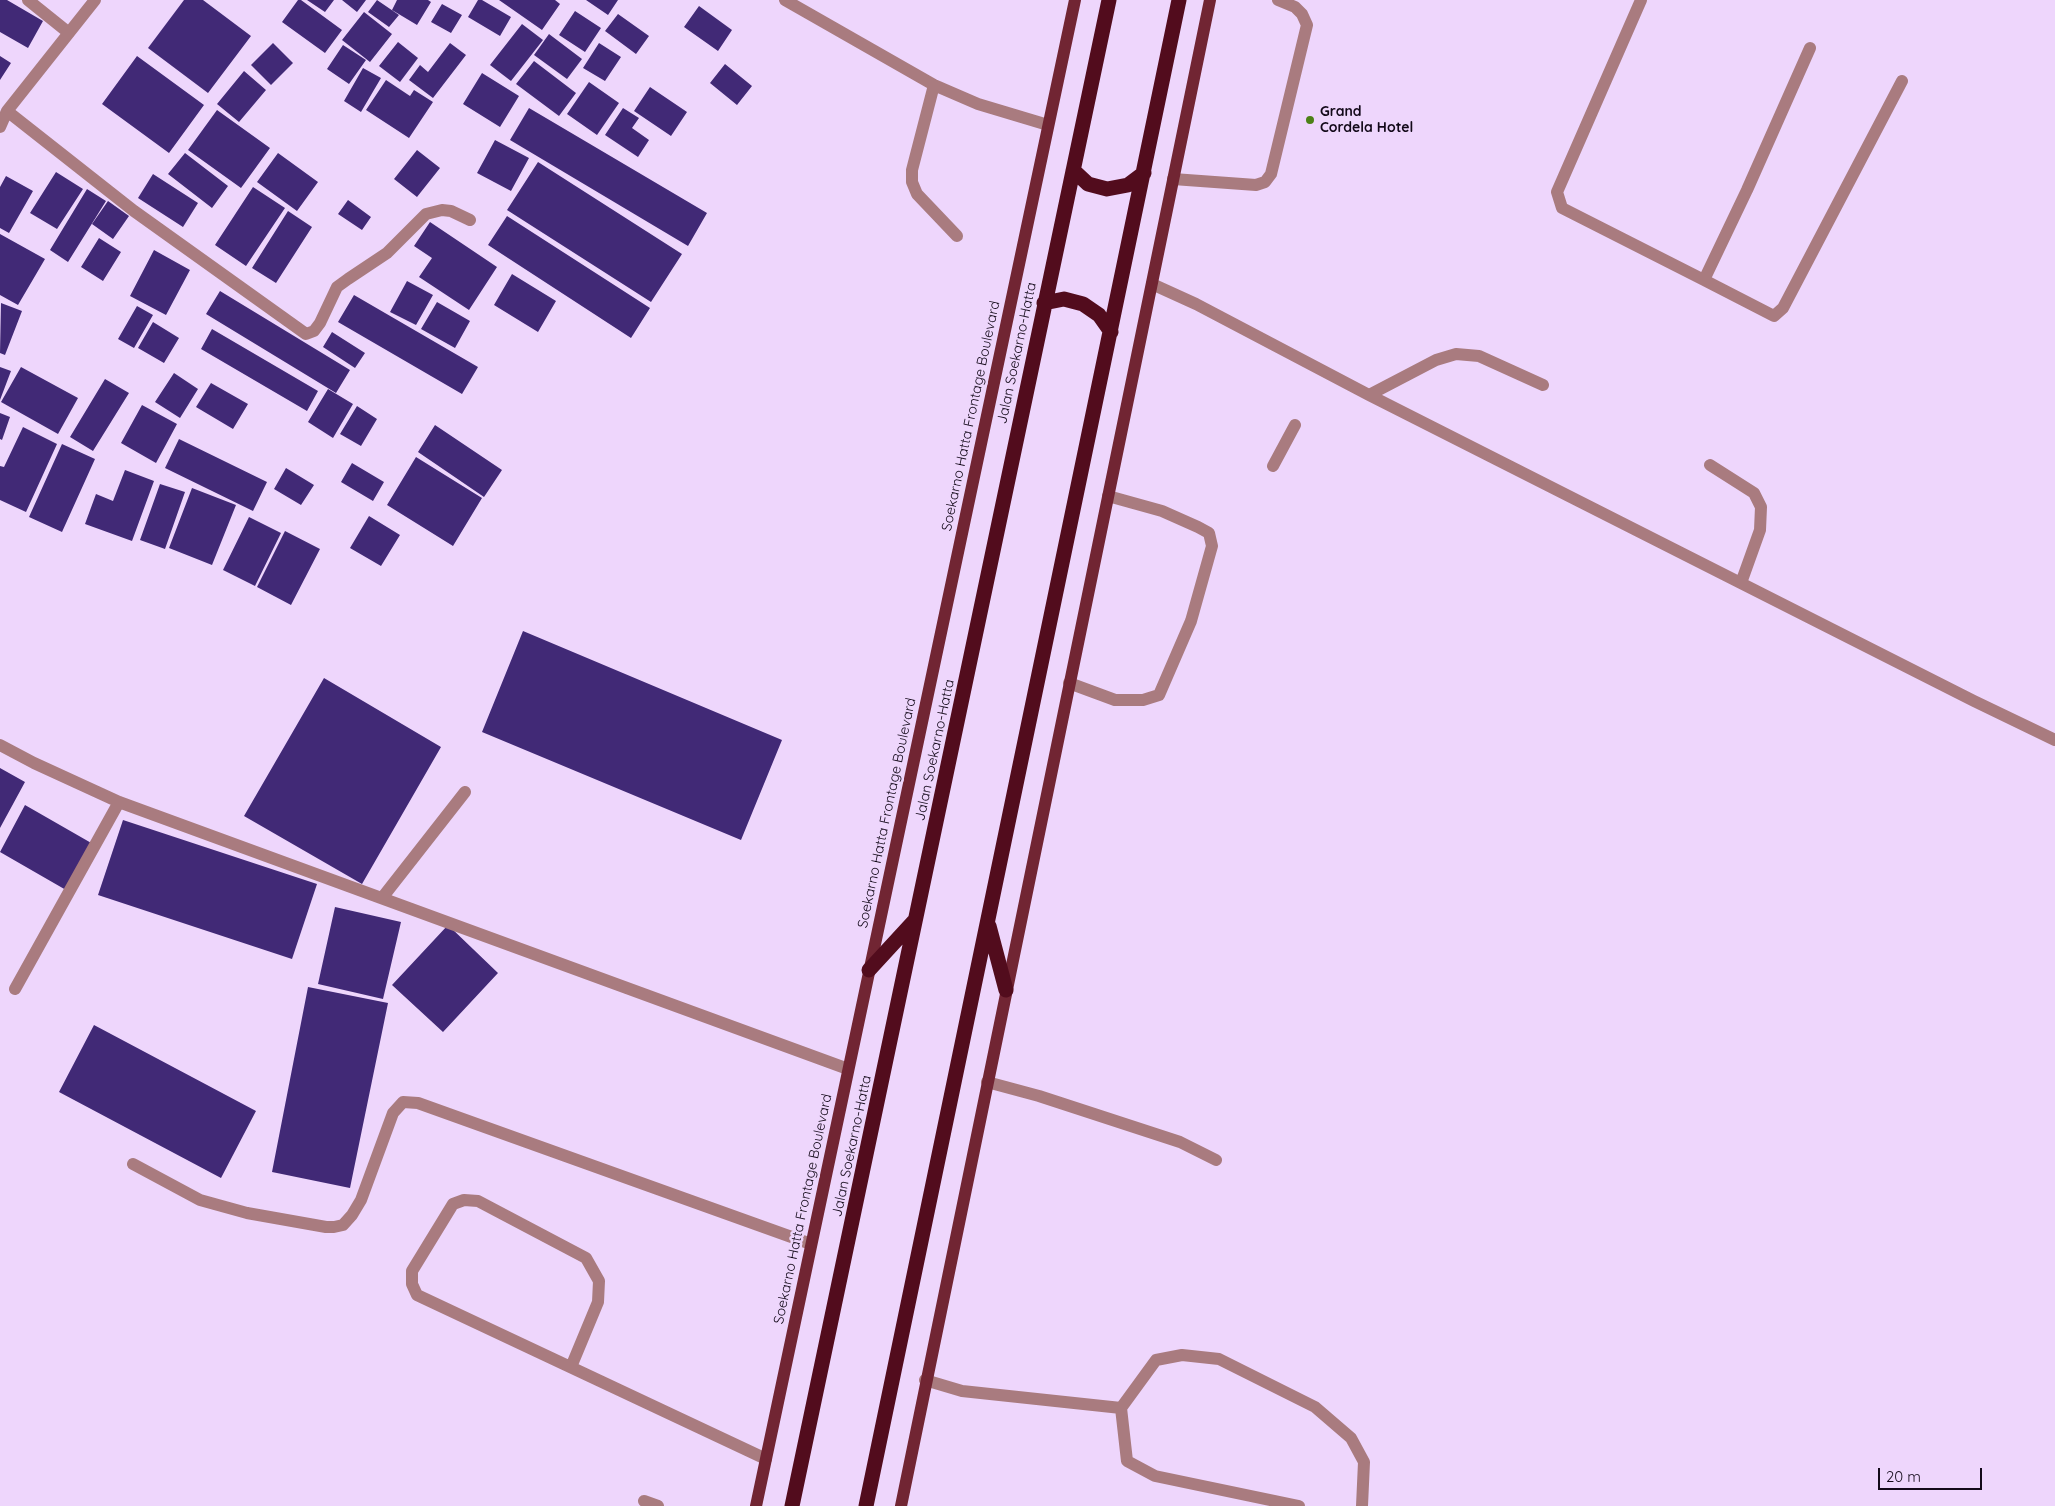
<!DOCTYPE html>
<style>
body{margin:0}
#map{position:relative;width:2055px;height:1506px;overflow:hidden;background:#eed6fc;font-family:Quicksand,sans-serif}
canvas{display:block}
.scale{position:absolute;left:1878px;top:1468px;width:104px;height:22px;box-sizing:border-box;border:2px solid #130919;border-top:0;padding-left:6px;font-size:15px;line-height:18px;white-space:nowrap;color:#130919;-webkit-text-stroke:4px #eed6fc;paint-order:stroke}
</style>
<div id="map">
<canvas width="2055" height="1506"></canvas>
<div class="scale">20 m</div>
</div>
<script>
const ctx = document.querySelector('canvas').getContext('2d');
ctx.lineJoin = 'round';
function paint(path, color) {
  ctx.fillStyle = color;
  ctx.fill(path, 'evenodd');
}
function poly(rows) {
  const path = new Path2D();
  for (const r of rows) {
    path.moveTo(r[0], r[1]);
    for (let i = 2; i < r.length; i += 2) path.lineTo(r[i], r[i + 1]);
  }
  return path;
}
function stroke(path, color, width, dash) {
  ctx.strokeStyle = color;
  ctx.lineWidth = width;
  ctx.lineCap = dash ? 'butt' : 'round';
  ctx.setLineDash(dash || []);
  ctx.stroke(path);
}
function drawText(font, color, halo, rows, align = 'center') {
  ctx.font = font + ' Quicksand,sans-serif';
  ctx.lineWidth = 5;
  ctx.setLineDash([]);
  ctx.textBaseline = 'middle';
  ctx.strokeStyle = halo;
  ctx.fillStyle = color;
  for (const [text, x, y, turn = 0] of rows) {
    ctx.save();
    ctx.translate(x, y);
    ctx.rotate((+turn || 0) * Math.PI / 180);
    ctx.textAlign = isNaN(turn) ? turn : align;
    if (halo) ctx.strokeText(text, 0, 0);
    ctx.fillText(text, 0, 0);
    ctx.restore();
  }
}
paint(poly([
 [0,0,7,0,43,21,28,48,0,32],
 [184,0,203,0,251,36,208,93,148,48],
 [298,0,301,0,342,30,325,53,282,22],
 [307,0,334,0,325,12],
 [342,0,366,0,357,12],
 [377,0,399,15,389,27,368,12],
 [397,0,428,0,431,2,417,25,392,10],
 [478,0,482,0,511,17,500,36,468,17],
 [499,0,555,0,560,4,542,30],
 [586,0,618,0,608,15],
 [442,4,462,15,451,33,431,22],
 [699,6,732,30,718,51,684,27],
 [575,11,601,28,585,52,559,35],
 [364,12,392,34,370,62,342,40],
 [618,14,649,36,636,54,605,31],
 [522,24,543,40,511,81,490,65],
 [549,34,582,59,567,79,534,55],
 [398,42,418,58,400,82,379,66],
 [273,43,293,63,271,85,251,65],
 [450,43,466,55,433,98,409,80,420,65,428,72],
 [599,43,621,57,605,81,583,68],
 [343,45,366,60,349,84,327,69],
 [0,56,11,63,0,80],
 [137,56,204,105,169,153,102,104],
 [534,61,576,93,559,116,516,84],
 [725,64,752,86,737,105,710,83],
 [363,68,381,78,361,112,344,101],
 [244,71,266,90,239,122,217,104],
 [482,73,519,96,500,127,463,104],
 [386,80,410,96,414,90,433,102,409,138,366,110],
 [589,82,619,103,597,135,567,114],
 [650,87,687,112,671,136,634,111],
 [529,108,707,213,688,246,510,140],
 [623,108,639,118,632,128,649,140,638,157,605,135],
 [217,110,270,148,241,188,188,150],
 [495,140,529,158,511,191,477,173],
 [417,150,440,168,417,197,394,179],
 [185,153,228,186,212,208,168,174],
 [278,153,318,182,297,211,257,182],
 [538,162,682,254,651,302,507,210],
 [56,172,83,189,57,229,30,213],
 [153,174,198,203,183,227,138,198],
 [6,176,33,191,9,233,0,228,0,187],
 [253,187,285,208,246,266,215,245],
 [87,189,106,201,68,262,50,250],
 [348,200,371,217,362,230,338,214],
 [108,201,129,216,113,239,92,224],
 [288,211,312,227,276,283,252,268],
 [507,216,650,308,631,338,488,245],
 [430,222,497,267,469,310,419,277,432,258,414,246],
 [0,234,45,259,18,305,0,295],
 [99,238,121,252,103,281,81,267],
 [154,250,190,270,166,315,130,296],
 [512,274,556,301,538,332,494,305],
 [407,281,433,295,416,325,390,312],
 [220,291,350,370,336,393,206,314],
 [354,295,478,367,462,394,338,322],
 [437,302,470,321,455,348,421,329],
 [1,303,22,311,5,355,0,353],
 [137,306,153,315,134,348,118,339],
 [153,322,179,338,164,363,138,348],
 [212,329,318,391,307,411,201,349],
 [332,332,365,353,355,368,323,347],
 [0,367,11,371,0,400],
 [21,367,78,398,58,434,1,402],
 [174,373,198,389,180,418,155,402],
 [105,379,129,393,93,451,70,437],
 [211,383,248,404,233,429,196,407],
 [328,389,353,404,333,438,308,422],
 [142,405,177,424,156,463,121,443],
 [357,406,377,419,361,446,340,434],
 [0,413,10,417,2,440,0,439],
 [435,425,502,470,484,497,418,452],
 [23,427,57,444,26,512,0,500,0,466,4,467],
 [179,439,267,482,253,511,165,468],
 [62,444,95,459,62,532,29,517],
 [416,457,482,498,453,546,387,505],
 [352,463,384,482,373,501,341,482],
 [286,468,314,485,301,505,274,489],
 [125,470,154,481,132,541,85,524,96,494,113,501],
 [160,484,185,492,165,549,140,540],
 [192,488,236,505,212,565,169,548],
 [369,516,400,535,381,566,350,548],
 [249,517,281,533,255,586,223,570],
 [285,531,320,549,291,605,257,587],
 [523,631,782,740,741,840,482,732],
 [324,678,441,747,362,884,244,816],
 [0,768,25,782,0,828],
 [25,805,93,844,66,890,0,852],
 [123,820,317,884,292,959,98,895],
 [335,907,401,922,383,999,318,984],
 [448,925,498,973,443,1032,392,985],
 [308,987,388,1003,350,1188,272,1172],
 [94,1025,256,1111,221,1178,59,1092]
]), '#412976');
stroke(poly([
 [28,0,69,33],
 [785,0,934,85,978,104,1048,125],
 [1641,0,1557,192,1562,208,1704,280,1747,190,1810,48],
 [934,85,912,170,912,182,917,194,957,236],
 [7,111,134,211,306,334,314,331,320,323,337,287,348,279,387,253,426,214,442,210,451,211,470,220],
 [0,127,7,111,95,0],
 [1173,179,1256,185,1265,182,1271,174,1307,25,1302,14,1295,7,1278,0],
 [1704,280,1774,316,1783,308,1902,81],
 [1152,284,1196,304,1369,395,1974,701,2055,740],
 [1369,395,1436,360,1456,354,1479,356,1543,385],
 [1710,465,1754,493,1761,507,1760,530,1741,583],
 [1273,466,1295,425],
 [1069,683,1115,700,1143,700,1159,695,1191,621,1212,546,1209,533,1198,527,1162,511,1108,496],
 [0,745,34,763,119,802,848,1069],
 [382,898,465,792],
 [15,989,119,802],
 [987,1082,1039,1096,1180,1142,1216,1160],
 [133,1164,200,1200,247,1213,326,1227,334,1227,343,1225,352,1215,361,1200,393,1113,403,1102,418,1103,811,1244],
 [571,1367,598,1302,599,1281,586,1258,478,1201,464,1200,453,1204,412,1271,412,1284,417,1295,766,1459],
 [925,1380,962,1391,1121,1408,1127,1461,1155,1476,1299,1506],
 [1121,1408,1156,1360,1182,1355,1219,1359,1315,1407,1351,1438,1364,1462,1362,1506],
 [644,1501,658,1506]
]), '#a97b7f', 12);
stroke(poly([
 [756,1506,1075,0],
 [901,1506,1210,0]
]), '#712533', 12);
stroke(poly([
 [1073,170,1088,184,1107,189,1128,185,1144,173],
 [1044,303,1064,299,1083,304,1099,315,1111,332],
 [989,926,1006,990],
 [869,970,915,920],
 [792,1506,1109,0],
 [866,1506,1179,0]
]), '#520c1d', 15);
for (const [x, y, r, color] of [
 [1310,120,5,"#4c8116"]
]) {
  const dot = new Path2D();
  dot.arc(x, y, r, 0, 2 * Math.PI);
  ctx.fillStyle = color;
  ctx.fill(dot);
  stroke(dot, '#eed6fc', 2);
}
drawText('bold 14px', '#130919', '#eed6fc', [
 ["Grand",1320,112],
 ["Cordela Hotel",1320,128]
], 'left');
drawText('14px', '#130919', '#eed6fc', [
 ["Jalan Soekarno-Hatta",1017,353,-78],
 ["Soekarno Hatta Frontage Boulevard",971,416,-78],
 ["Jalan Soekarno-Hatta",935,750,-78],
 ["Soekarno Hatta Frontage Boulevard",887,813,-78],
 ["Jalan Soekarno-Hatta",852,1146,-78],
 ["Soekarno Hatta Frontage Boulevard",803,1209,-78]
]);
</script>
